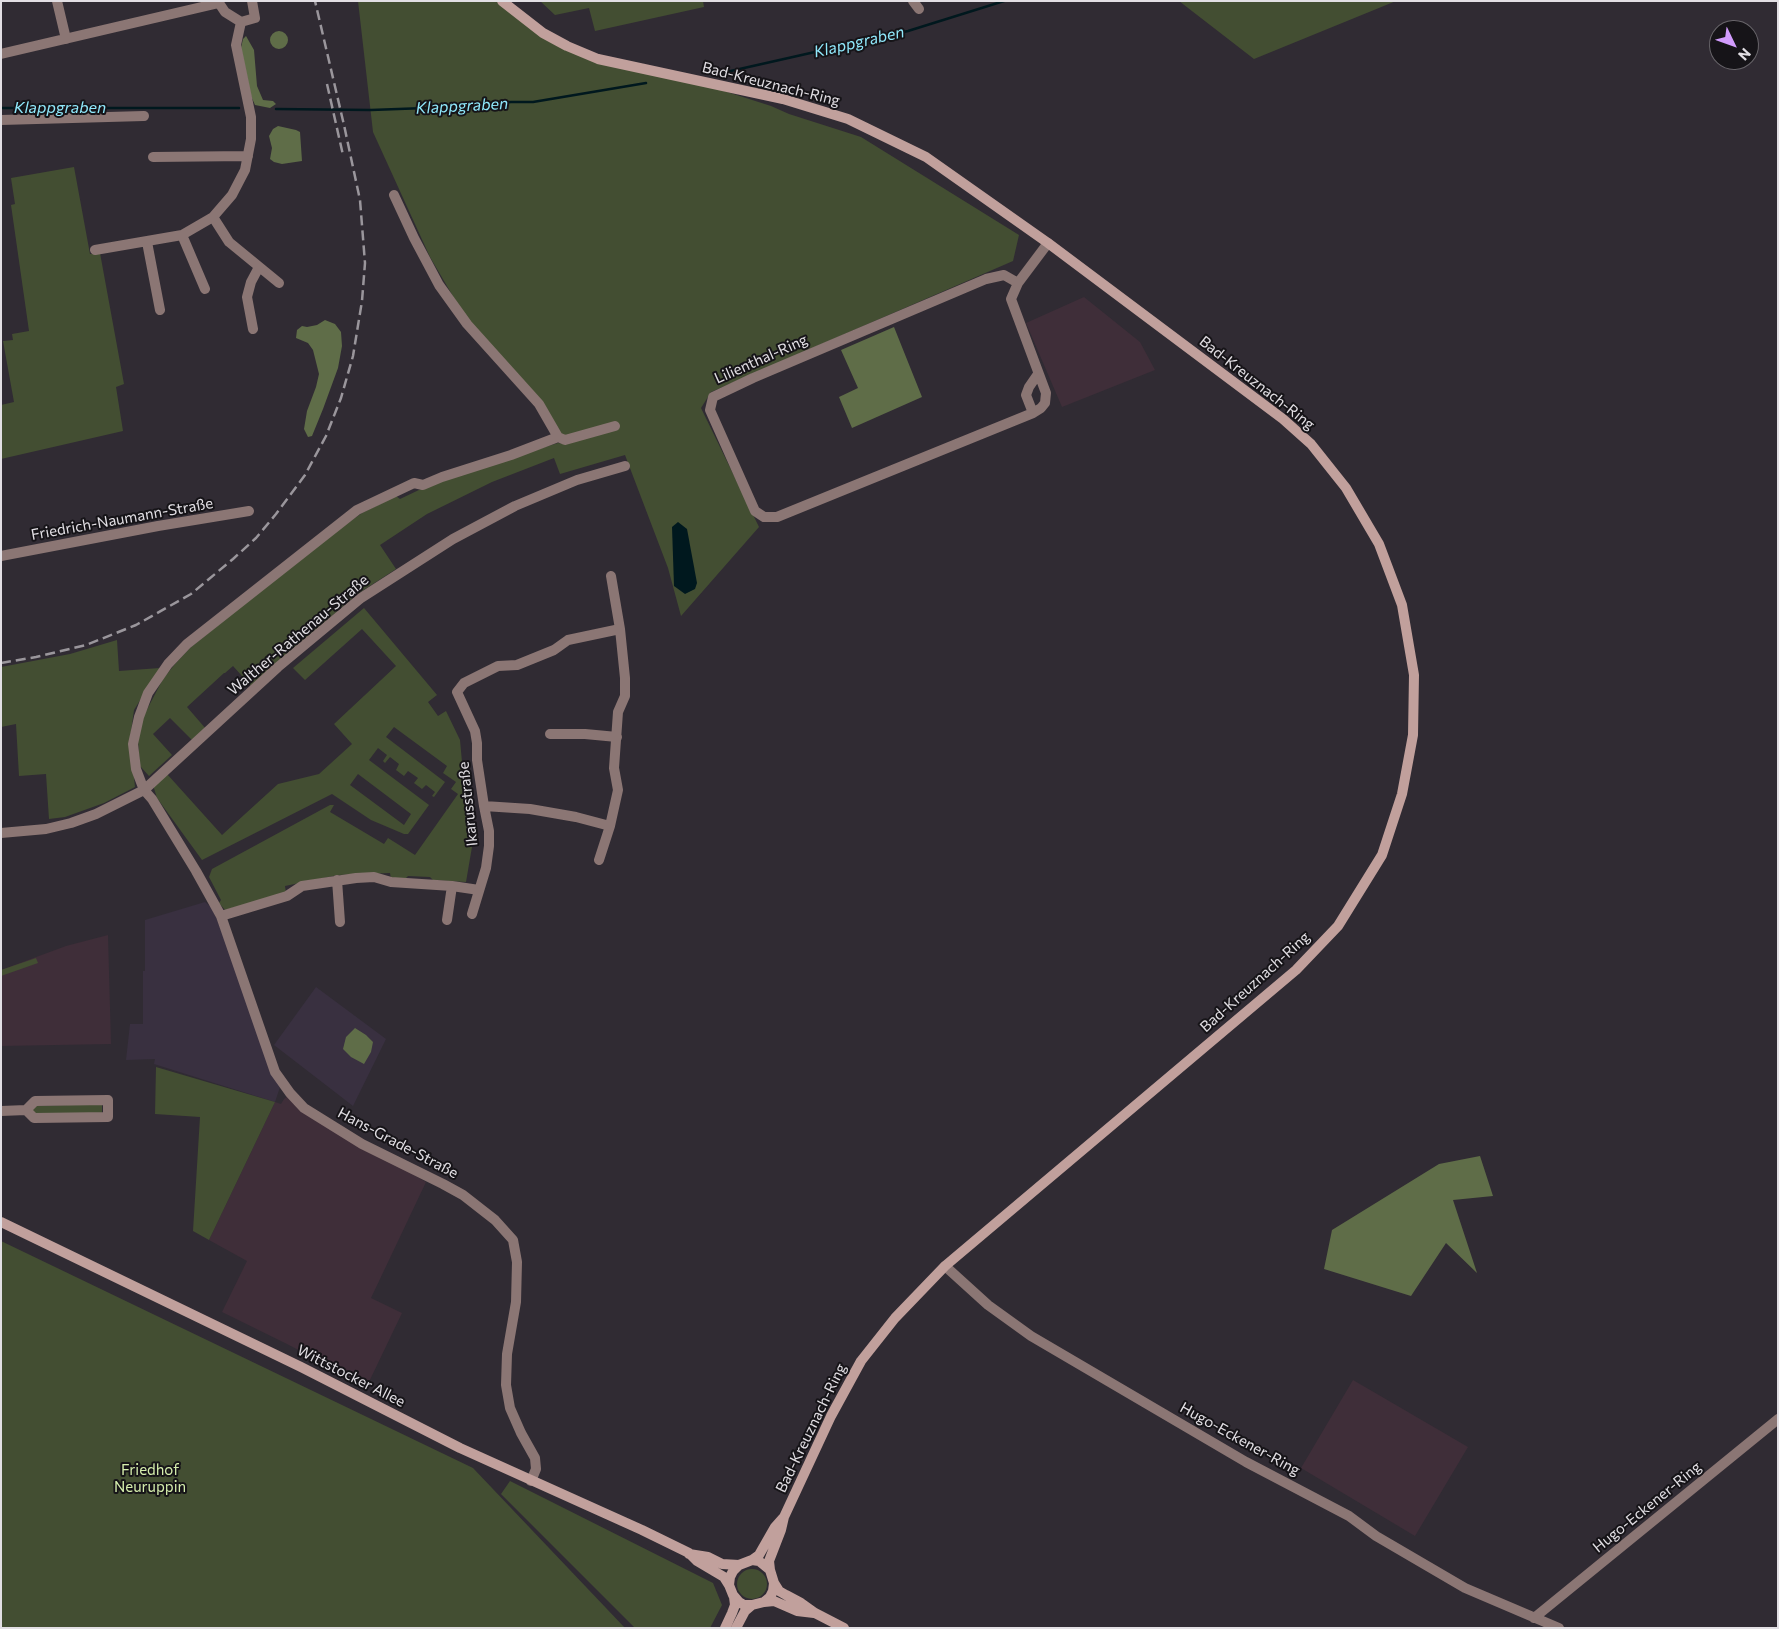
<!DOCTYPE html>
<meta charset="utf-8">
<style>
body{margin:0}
#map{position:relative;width:1779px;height:1629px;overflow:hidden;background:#302b33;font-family:Commissioner,sans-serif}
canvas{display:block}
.frame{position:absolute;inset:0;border:2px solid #e2dfe4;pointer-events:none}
.north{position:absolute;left:1709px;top:20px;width:50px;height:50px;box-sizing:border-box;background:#161418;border:1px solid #68656a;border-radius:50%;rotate:132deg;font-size:14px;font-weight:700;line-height:20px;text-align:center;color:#e2dfe4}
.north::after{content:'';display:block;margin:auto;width:18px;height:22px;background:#d29cfd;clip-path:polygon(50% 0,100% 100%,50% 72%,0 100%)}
</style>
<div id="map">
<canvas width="1779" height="1629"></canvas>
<div class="frame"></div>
<div class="north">N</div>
</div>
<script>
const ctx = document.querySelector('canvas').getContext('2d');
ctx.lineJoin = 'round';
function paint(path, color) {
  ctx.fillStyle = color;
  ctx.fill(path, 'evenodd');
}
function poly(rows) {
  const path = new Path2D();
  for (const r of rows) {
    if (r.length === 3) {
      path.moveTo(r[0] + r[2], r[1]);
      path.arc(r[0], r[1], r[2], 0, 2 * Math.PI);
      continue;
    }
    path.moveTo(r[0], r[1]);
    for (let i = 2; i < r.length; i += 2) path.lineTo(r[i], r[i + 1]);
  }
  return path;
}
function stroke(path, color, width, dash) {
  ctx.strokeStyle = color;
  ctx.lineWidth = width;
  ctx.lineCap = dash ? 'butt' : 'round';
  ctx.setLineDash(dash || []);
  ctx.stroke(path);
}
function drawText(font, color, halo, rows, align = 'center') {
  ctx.font = font + ' Commissioner,sans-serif';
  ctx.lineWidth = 4;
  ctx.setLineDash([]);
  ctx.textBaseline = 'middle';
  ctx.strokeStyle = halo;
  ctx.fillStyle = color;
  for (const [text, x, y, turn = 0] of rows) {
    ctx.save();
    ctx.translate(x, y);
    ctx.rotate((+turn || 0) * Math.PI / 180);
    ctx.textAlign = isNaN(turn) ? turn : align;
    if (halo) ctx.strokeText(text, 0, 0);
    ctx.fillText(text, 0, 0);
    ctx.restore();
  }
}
paint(poly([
 [1084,297,1140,342,1155,370,1062,407,1026,323],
 [108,935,111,1044,1,1046,1,970,66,946],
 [290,1094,303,1110,426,1182,371,1298,402,1313,367,1386,287,1344,222,1312,247,1261,209,1240,275,1102,281,1104,284,1099],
 [1353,1380,1468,1447,1415,1536,1301,1468]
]), '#3f2e39');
paint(poly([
 [205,902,211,907,217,919,280,1087,275,1102,154,1064,155,1059,126,1060,130,1024,143,1024,143,971,145,971,145,920],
 [316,987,386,1039,353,1106,274,1045]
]), '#393040');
paint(poly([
 [358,1,499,1,563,47,721,90,771,106,789,114,861,137,1019,235,1013,261,711,392,701,408,759,527,681,616,668,568,625,455,560,474,554,458,492,482,427,514,380,545,396,569,356,595,251,686,233,666,225,673,224,673,187,707,206,729,193,741,170,718,153,734,172,755,149,776,140,766,138,741,142,719,163,679,175,664,190,648,310,550,362,513,396,496,400,499,442,479,558,443,565,444,566,436,559,433,464,315,430,257,373,132],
 [540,1,703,1,704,7,595,31,589,8,555,15],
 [1179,1,1396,1,1254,59],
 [74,167,90,254,100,253,124,384,116,387,123,431,1,459,1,405,14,402,3,341,13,340,12,334,29,331,11,205,15,204,11,178],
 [364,608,437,695,428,702,438,716,446,711,460,740,467,817,473,841,466,882,433,880,430,877,408,876,405,879,391,879,390,873,338,875,285,886,286,893,225,910,219,903,221,900,209,877,212,869,330,805,334,805,330,812,384,844,388,838,415,855,458,794,451,789,456,782,443,773,447,766,394,727,386,737,445,782,434,797,432,796,435,792,426,785,422,789,414,783,418,778,408,771,404,776,396,770,399,764,390,757,385,763,383,761,387,755,378,748,369,760,429,805,408,834,404,834,371,820,332,794,202,860,157,798,153,785,167,774,222,835,278,784,319,774,352,744,334,724,396,666,362,629,305,680,293,668],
 [358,774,411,814,404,825,350,785],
 [117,640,119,671,160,668,134,710,130,739,135,787,104,803,65,817,49,819,46,774,19,776,16,724,1,727,1,667,70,654],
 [36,958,38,963,1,976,1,970],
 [156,1067,275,1102,209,1240,193,1231,200,1117,155,1114],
 [102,1104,102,1113,37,1114,33,1111,33,1108,36,1106],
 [1,1241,473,1468,625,1628,1,1628],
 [510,1481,713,1583,722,1605,710,1628,635,1628,501,1494],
 [752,1584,15]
]), '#434e32');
paint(poly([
 [279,40,9],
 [246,36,254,50,257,86,263,100,273,101,276,104,270,108,255,105,251,96,241,48,243,39],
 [278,126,296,130,300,132,302,161,282,164,274,162,270,159,272,148,269,136,273,129],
 [325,320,335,324,341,332,342,346,338,368,323,409,312,436,308,437,304,429,307,411,316,387,319,374,313,350,308,343,296,338,297,330,302,326,307,327,317,325],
 [894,327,922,397,852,428,839,397,858,388,841,350],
 [355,1028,366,1035,373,1042,371,1052,364,1064,351,1057,343,1049,346,1037],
 [1480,1156,1493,1196,1453,1200,1477,1273,1446,1243,1411,1296,1324,1269,1332,1230,1439,1164]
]), '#5f6d48');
paint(poly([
 [678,522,687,529,697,583,695,589,685,594,674,586,672,527]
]), '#00181e');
stroke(poly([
 [713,75,908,31,1004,1],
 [1,108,239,108],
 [276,109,371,110,453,107,511,102,533,102,646,83]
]), '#00181e', 2.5);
stroke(poly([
 [57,1,66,39],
 [913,1,919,9],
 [241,22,255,18,252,1],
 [1,54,219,3,225,12,241,22],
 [1,120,144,116],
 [153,157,248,156],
 [394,195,414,238,439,285,467,324,539,404,558,437],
 [213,217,229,242,279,283],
 [182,235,205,289],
 [147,242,160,310],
 [95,250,182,235,213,217,232,195,245,170,251,139,251,117,236,45,241,22],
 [1018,283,1004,275,986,279,753,378,713,397,710,410,755,511,764,517,777,517,1033,413,1041,408,1045,403,1046,393,1011,299,1018,283,1048,243],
 [253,329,247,297,251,282,259,267],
 [1033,413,1026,395,1029,387,1038,374],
 [1,556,158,526,249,511],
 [550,734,585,734,617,737],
 [484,806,530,809,576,817,610,826],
 [1,833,46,829,71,823,96,814,144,790,278,667,361,598,453,539,515,506,577,480,625,466],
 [599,860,610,826,618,790,614,768,618,712,625,696,625,678,620,629,611,576],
 [337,880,340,922],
 [472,914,486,868,489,846,489,831,484,806,477,760,477,743,475,731,457,692,464,683,498,666,517,665,554,650,568,640,620,629],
 [221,916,287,896,302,886,356,878,374,877,391,882,452,886,479,890],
 [447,920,452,886],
 [1,1111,26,1110,34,1118,108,1117,108,1100,35,1101,26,1110],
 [945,1266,988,1305,1031,1336,1246,1462,1349,1516,1376,1536,1465,1588,1559,1628],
 [531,1481,536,1469,535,1458,521,1433,510,1408,506,1385,507,1354,516,1302,517,1262,513,1240,495,1220,463,1195,443,1184,362,1144,304,1108,290,1093,275,1072,221,916,196,871,152,799,144,790,136,769,133,744,139,717,148,693,168,664,187,644,357,510,414,483,423,485,442,477,511,455,558,437,565,440,615,426],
 [1534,1618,1778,1419]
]), '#8b7674', 10);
stroke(poly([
 [502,1,543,33,567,46,598,59,783,99,848,119,926,157,1048,243,1283,419,1311,444,1346,488,1379,544,1402,605,1414,675,1413,735,1402,794,1382,855,1338,926,1296,970,945,1266,895,1318,861,1361,831,1416,784,1517,781,1530,769,1561,770,1570],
 [1,1222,301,1367,460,1448,642,1530,689,1553,697,1561,724,1577,729,1585],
 [689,1554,708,1557,722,1564,739,1565],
 [752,1560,759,1555,775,1527,783,1518],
 [774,1583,779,1591,786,1595,801,1603,815,1613,844,1628],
 [764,1602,774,1601,797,1611,814,1613],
 [725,1628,732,1613,735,1605,734,1597],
 [736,1628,745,1611,752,1605,764,1602,770,1597,773,1591,774,1583,770,1570,759,1561,752,1560,739,1565,733,1571,730,1577,729,1585,733,1595,739,1602,744,1605,752,1605]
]), '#c1a09c', 10);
stroke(poly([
 [327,84,343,155],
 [1,663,36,657,86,645,136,625,191,594,233,559,256,538,276,514,305,475,326,436,341,398,353,356,362,301,365,263,360,200,344,125,315,1]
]), '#9a969c', 2.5, [10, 5]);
drawText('15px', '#e2dfe4', '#161418', [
 ["Bad-Kreuznach-Ring",771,84,14],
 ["Lilienthal-Ring",761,359,-24],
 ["Bad-Kreuznach-Ring",1257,383,38],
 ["Friedrich-Naumann-Straße",122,519,-10],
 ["Walther-Rathenau-Straße",298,635,-40],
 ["Ikarusstraße",468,804,-96],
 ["Bad-Kreuznach-Ring",1255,982,-42],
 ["Hans-Grade-Straße",398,1143,28],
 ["Wittstocker Allee",351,1376,27],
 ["Bad-Kreuznach-Ring",811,1428,-64],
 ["Hugo-Eckener-Ring",1240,1439,29],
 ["Hugo-Eckener-Ring",1647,1507,-39]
]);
drawText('15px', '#d6efad', '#161418', [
 ["Friedhof",150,1470],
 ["Neuruppin",150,1487]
]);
drawText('italic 16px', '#90e9fc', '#161418', [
 ["Klappgraben",859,42,-13],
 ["Klappgraben",462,106,-3],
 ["Klappgraben",60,108]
]);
</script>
